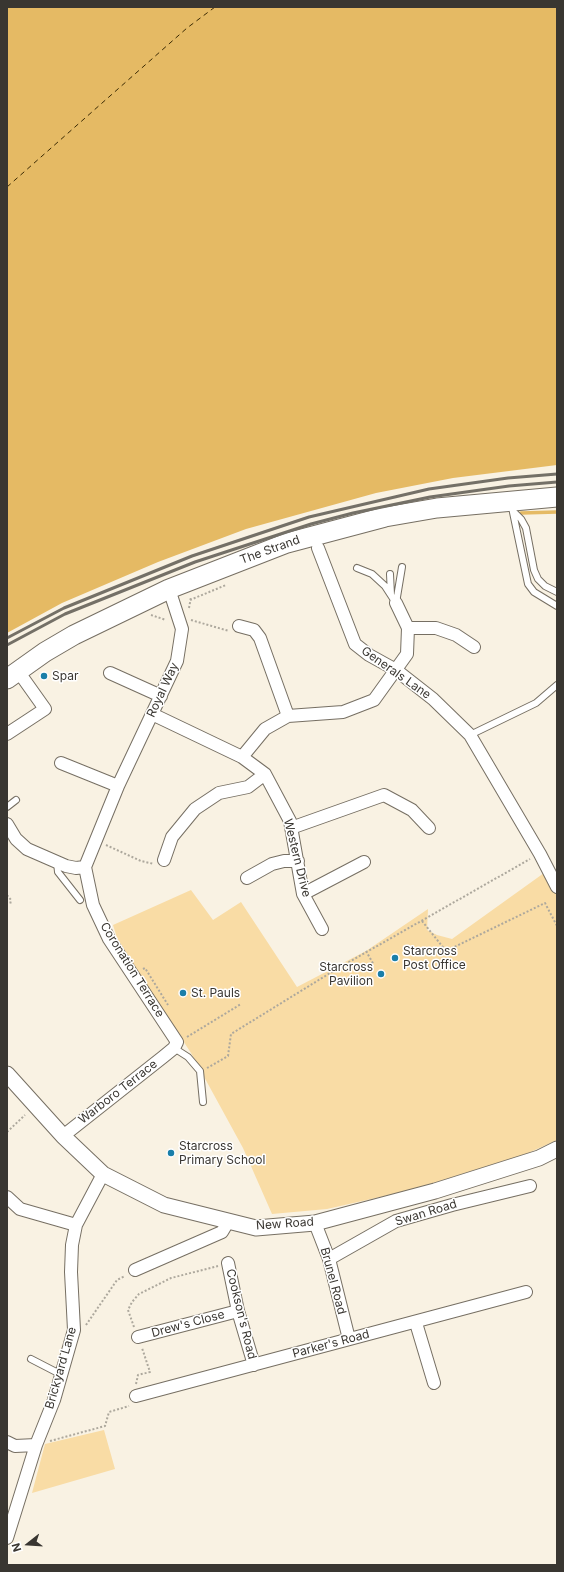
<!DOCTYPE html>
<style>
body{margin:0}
#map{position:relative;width:564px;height:1572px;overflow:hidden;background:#f9f2e3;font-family:Inter,sans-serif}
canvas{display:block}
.frame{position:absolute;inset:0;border:8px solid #393631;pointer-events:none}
.north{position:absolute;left:8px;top:1524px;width:40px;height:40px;-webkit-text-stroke:3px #fff;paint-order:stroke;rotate:253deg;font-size:11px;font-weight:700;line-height:16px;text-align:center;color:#393631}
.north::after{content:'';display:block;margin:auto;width:14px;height:18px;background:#393631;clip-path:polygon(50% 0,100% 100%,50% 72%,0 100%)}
</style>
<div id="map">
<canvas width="564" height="1572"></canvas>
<div class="frame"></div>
<div class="north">N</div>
</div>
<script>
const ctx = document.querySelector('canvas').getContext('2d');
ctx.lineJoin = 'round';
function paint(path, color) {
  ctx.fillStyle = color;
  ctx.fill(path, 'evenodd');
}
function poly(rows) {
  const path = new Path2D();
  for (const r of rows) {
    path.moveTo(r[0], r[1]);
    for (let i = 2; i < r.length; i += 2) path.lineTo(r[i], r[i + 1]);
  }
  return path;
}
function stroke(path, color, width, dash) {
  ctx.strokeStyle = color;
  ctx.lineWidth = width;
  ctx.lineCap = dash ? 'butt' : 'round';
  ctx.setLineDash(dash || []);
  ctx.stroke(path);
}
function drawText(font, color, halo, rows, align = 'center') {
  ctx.font = font + ' Inter,sans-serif';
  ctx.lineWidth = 3;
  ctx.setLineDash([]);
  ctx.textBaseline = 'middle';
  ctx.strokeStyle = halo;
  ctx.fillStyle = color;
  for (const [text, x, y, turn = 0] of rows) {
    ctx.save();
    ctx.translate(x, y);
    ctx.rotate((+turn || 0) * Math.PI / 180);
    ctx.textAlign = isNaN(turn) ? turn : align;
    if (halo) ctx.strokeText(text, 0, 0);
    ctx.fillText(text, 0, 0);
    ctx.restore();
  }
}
paint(poly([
 [544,873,557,895,557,1140,526,1154,411,1190,327,1209,272,1214,243,1148,191,1053,118,941,113,925,191,890,213,920,241,902,297,987,366,951,428,909,427,930,437,935,452,939],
 [104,1430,115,1469,32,1493,45,1444]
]), '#f9dca5');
paint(poly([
 [7,7,557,7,557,465,453,478,376,493,246,529,158,562,62,603,7,633]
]), '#e5ba64');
stroke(poly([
 [521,513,557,512]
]), '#e5ba64', 3.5);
stroke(poly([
 [7,187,187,28,215,7]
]), '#3b2a03', 1, [5, 4]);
const service = poly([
 [511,503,528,584,534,592,557,606],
 [513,511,521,519,526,528,534,570,538,579,545,586,557,592],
 [357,568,372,574,385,586,396,603],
 [390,574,391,595],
 [396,603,402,567],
 [470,735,536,703,557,685],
 [7,807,16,800],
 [57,862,58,872,80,900],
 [174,1048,188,1057,200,1071,203,1102],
 [31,1359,62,1375]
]);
const minor = poly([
 [318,548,355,644,369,655,396,670,433,699,470,735,540,854,557,887],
 [396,603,408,628],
 [239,626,254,630,260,638,288,716],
 [110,673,161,696],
 [152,714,242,757,265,774,290,821,303,894,322,929],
 [7,734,45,709,18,671],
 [242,757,265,729,288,716,343,712,374,700,407,654,408,628,436,628,456,635,474,647],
 [61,763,118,786],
 [7,824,16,839,27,849,66,866,76,868,85,867],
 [291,828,384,795,412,810,429,828],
 [164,860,172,837,195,809,219,793,248,787,265,774],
 [85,867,118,786,177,661,182,629,169,589],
 [247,878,272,864,284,861,298,861],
 [303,894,364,862],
 [63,1136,163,1057,174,1048,177,1042,109,939,93,905,85,867],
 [7,1197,20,1209,76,1225],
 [315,1223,329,1259,349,1339],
 [329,1259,396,1221,452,1205,530,1186],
 [228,1263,238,1311,254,1365],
 [135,1270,222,1232,228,1222],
 [416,1323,434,1383],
 [138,1337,238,1311],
 [136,1396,526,1292],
 [7,1442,15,1446,36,1445],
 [7,1538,36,1445,54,1400,74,1330,71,1272,72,1245,76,1225,103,1174]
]);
const tertiary = poly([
 [7,1074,63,1136,103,1174,164,1205,256,1228,315,1223,435,1191,539,1158,557,1149]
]);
const primary = poly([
 [7,679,45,652,74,635,169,589,287,543,385,517,437,508,557,497]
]);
stroke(service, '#766f63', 8);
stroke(minor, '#766f63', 14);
stroke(tertiary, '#766f63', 17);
stroke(primary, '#766f63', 21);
stroke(poly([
 [190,600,226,585],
 [189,608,191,597],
 [151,615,166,620],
 [191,620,229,631],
 [106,845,141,861,154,864],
 [7,895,11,900,10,905],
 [422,921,446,951,545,903,557,926],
 [366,951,374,965],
 [143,969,145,968,168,1005],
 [187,1037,241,1004],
 [207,1068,228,1056,231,1034,335,970,530,859],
 [7,1132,25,1115],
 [86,1325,117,1280,125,1276],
 [134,1327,128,1310,132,1302,139,1294,171,1278,218,1266],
 [136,1384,138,1375,150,1372,142,1348],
 [50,1441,105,1426,109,1412,129,1406]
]), '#ada89d', 2, [2, 2]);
stroke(service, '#fff', 6);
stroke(minor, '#fff', 12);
stroke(tertiary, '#fff', 15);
stroke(primary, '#fff', 19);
stroke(poly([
 [7,638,64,608,192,556,309,517,429,489,508,478,557,474],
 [7,645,65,614,195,562,311,524,353,513,430,497,509,486,557,482]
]), '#747067', 3);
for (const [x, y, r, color] of [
 [44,676,4,"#197ea9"],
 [395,958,4,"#197ea9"],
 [381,974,4,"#197ea9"],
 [183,993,4,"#197ea9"],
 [171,1153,4,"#197ea9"]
]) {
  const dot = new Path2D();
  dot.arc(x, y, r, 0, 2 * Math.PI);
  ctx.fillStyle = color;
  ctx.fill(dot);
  stroke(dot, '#fff', 1.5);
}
drawText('12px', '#393631', '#fff', [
 ["The Strand",270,550,-20],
 ["Generals Lane",396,673,35],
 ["Royal Way",163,690,-65],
 ["Western Drive",297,858,76],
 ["Coronation Terrace",132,970,58],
 ["Warboro Terrace",118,1092,-38],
 ["Swan Road",426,1213,-17],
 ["New Road",285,1224,-4],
 ["Brunel Road",333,1281,75],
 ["Cookson's Road",241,1314,76],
 ["Drew's Close",188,1324,-15],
 ["Parker's Road",331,1344,-15],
 ["Brickyard Lane",61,1368,-74]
]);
drawText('12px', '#393631', '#fff', [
 ["Spar",52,676],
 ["Starcross",403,951],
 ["Post Office",403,965],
 ["Starcross",373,967,"right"],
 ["Pavilion",373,981,"right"],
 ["St. Pauls",191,993],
 ["Starcross",179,1146],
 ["Primary School",179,1160]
], 'left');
</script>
